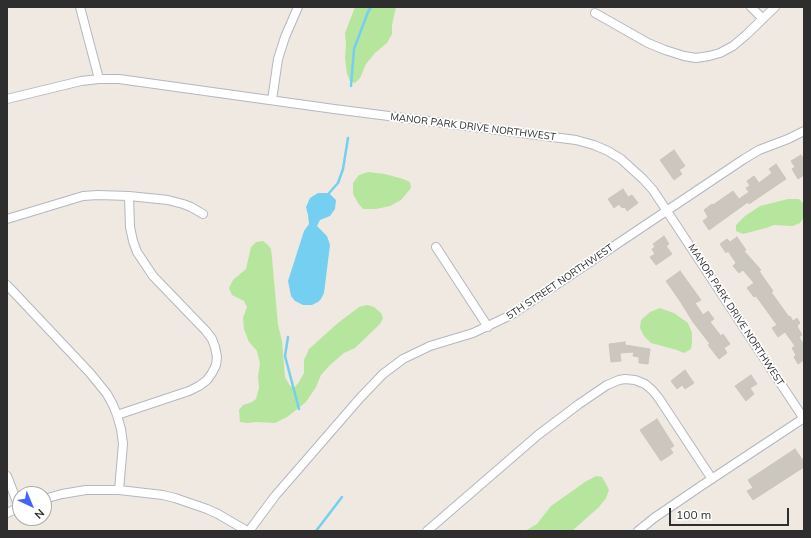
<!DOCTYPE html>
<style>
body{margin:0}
#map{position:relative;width:811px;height:538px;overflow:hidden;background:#efe9e1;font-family:Mulish,sans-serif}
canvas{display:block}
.frame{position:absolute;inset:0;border:8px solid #2e2e2e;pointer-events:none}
.north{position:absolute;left:12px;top:486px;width:40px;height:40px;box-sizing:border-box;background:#fff;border:1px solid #ababab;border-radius:50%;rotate:136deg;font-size:11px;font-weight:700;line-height:16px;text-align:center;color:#2e2e2e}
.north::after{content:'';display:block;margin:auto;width:14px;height:18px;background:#4264fb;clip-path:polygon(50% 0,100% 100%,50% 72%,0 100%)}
.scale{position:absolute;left:669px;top:508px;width:120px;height:18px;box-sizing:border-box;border:2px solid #2e2e2e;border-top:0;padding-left:5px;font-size:12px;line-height:14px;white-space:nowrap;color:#2e2e2e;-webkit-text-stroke:3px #fff;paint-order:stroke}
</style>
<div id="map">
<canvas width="811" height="538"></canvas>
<div class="frame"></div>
<div class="north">N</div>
<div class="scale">100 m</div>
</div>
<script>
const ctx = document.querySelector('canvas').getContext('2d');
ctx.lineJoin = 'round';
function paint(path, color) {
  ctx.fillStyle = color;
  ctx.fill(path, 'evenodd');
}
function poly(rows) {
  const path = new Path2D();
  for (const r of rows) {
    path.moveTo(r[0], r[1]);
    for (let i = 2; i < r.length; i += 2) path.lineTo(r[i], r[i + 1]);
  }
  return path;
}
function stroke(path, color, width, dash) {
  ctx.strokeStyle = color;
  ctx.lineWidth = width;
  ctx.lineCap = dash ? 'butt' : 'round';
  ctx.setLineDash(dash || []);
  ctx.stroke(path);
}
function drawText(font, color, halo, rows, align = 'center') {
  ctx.font = font + ' Mulish,sans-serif';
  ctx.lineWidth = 3.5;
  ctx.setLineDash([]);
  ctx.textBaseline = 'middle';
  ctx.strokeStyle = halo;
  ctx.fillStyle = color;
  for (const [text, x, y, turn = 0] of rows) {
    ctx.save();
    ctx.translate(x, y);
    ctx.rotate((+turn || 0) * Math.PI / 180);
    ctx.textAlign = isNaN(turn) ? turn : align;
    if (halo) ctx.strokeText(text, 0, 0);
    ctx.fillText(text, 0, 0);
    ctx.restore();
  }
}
paint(poly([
 [355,7,396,7,392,25,392,34,387,43,375,53,366,64,360,78,355,83,350,81,347,74,345,58,346,44,345,33],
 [368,172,385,174,403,179,410,182,411,188,401,200,390,206,376,209,363,209,358,203,353,194,353,183,359,175],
 [788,199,799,199,804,204,804,217,800,223,793,226,774,225,766,228,743,234,736,231,736,225,745,216,760,206],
 [263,241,268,245,271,249,272,258,278,325,282,341,285,377,290,386,295,387,299,382,304,373,304,360,309,349,338,323,359,307,367,305,374,307,381,313,383,318,380,324,355,348,344,353,330,365,321,375,316,387,306,402,296,410,287,417,275,423,256,422,247,423,240,422,239,410,243,405,252,402,256,399,259,388,258,376,260,364,257,351,249,342,244,329,243,318,247,307,244,301,232,295,229,288,233,280,246,269,251,247,256,242],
 [660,308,674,313,688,323,692,333,692,343,691,349,684,353,677,350,651,343,644,336,640,328,641,320,650,312],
 [596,476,602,477,606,484,609,490,606,498,599,507,572,531,525,531,537,524,551,506,585,482]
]), '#b6e59e');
paint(poly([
 [318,193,329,193,336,200,335,209,330,216,320,220,317,226,327,236,330,245,324,293,321,299,318,302,312,305,303,305,295,301,291,296,288,281,304,231,309,224,308,215,306,207,310,198]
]), '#75cff0');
stroke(poly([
 [351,86,354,49,368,12,371,7],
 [329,193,338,183,343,169,348,138],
 [288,337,285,356,299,409],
 [316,531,342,497]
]), '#75cff0', 2.5);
const building = poly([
 [674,150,685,166,679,170,682,174,674,180,660,160,674,150],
 [801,155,804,159,804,175,798,179,792,169,795,167,791,161,801,155],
 [776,164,786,179,749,204,748,202,709,230,703,221,708,217,704,210,712,204,713,205,733,191,739,199,749,192,746,188,750,186,747,181,754,176,759,183,772,173,769,169,776,164],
 [623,189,628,197,632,195,638,203,627,211,625,207,622,208,619,204,614,208,608,199,623,189],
 [664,236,669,244,666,246,672,254,656,265,650,257,655,254,652,249,655,247,653,244,664,236],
 [737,237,746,250,744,251,761,270,759,271,773,291,771,292,789,317,790,316,793,321,797,318,800,323,797,326,802,335,799,337,804,345,804,360,798,364,794,357,796,355,792,348,795,346,785,332,778,337,772,328,777,325,756,296,754,297,747,288,754,283,743,270,739,273,733,266,736,263,728,251,726,253,720,244,727,239,730,242,737,237],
 [680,271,701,300,695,303,703,315,708,311,714,319,710,322,721,336,723,334,730,344,724,348,727,353,719,359,708,345,710,344,693,322,680,301,666,281,680,271],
 [625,342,625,345,650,349,648,364,639,363,639,357,633,356,634,352,620,353,621,361,611,362,609,344,625,342],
 [685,370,694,383,685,389,682,385,677,389,671,381,685,370],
 [751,375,757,384,750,388,754,394,746,401,735,386,751,375],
 [657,419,674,446,670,448,673,453,661,461,640,430,657,419],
 [795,449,804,462,804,467,753,500,747,491,753,488,748,480,795,449]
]);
paint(building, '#cbc7bf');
stroke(building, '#cbc5ba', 1);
const minor = poly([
 [80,7,99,79],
 [751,7,763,19],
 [595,13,648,43,665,50,684,56,696,58,709,56,720,53,733,46,746,35,775,7],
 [7,99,81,81,99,79,119,79,334,109,576,140,594,145,608,151,621,159,643,179,653,190,804,419],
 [272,100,278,59,285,37,298,7],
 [7,219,83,196,98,195,129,196,168,200,183,204,191,207,203,214],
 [436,247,488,327],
 [7,285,90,373,107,394,113,405,117,415,121,429,123,444,119,490],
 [117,415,189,391,199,386,207,380,212,373,216,365,217,357,215,347,212,339,206,331,153,276,137,252,133,241,130,227,129,196],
 [7,476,19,507],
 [44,499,62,494,86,490,119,490,163,495,175,498,207,509,218,514,247,531],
 [7,513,20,507],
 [249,531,275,496,360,398,383,374,403,359,430,346,473,333,511,315,744,159,759,150,788,139,804,131],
 [427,531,538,435,579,404,607,385,619,380,625,379,635,380,645,384,652,390,658,397,712,479],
 [638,531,654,518,704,484,804,418]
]);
stroke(minor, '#b4b7c1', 10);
stroke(minor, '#fff', 8);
drawText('10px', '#2e2e2e', '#fff', [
 ["MANOR PARK DRIVE NORTHWEST",473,127,7],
 ["5TH STREET NORTHWEST",560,282,-34],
 ["MANOR PARK DRIVE NORTHWEST",736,315,57]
]);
</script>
